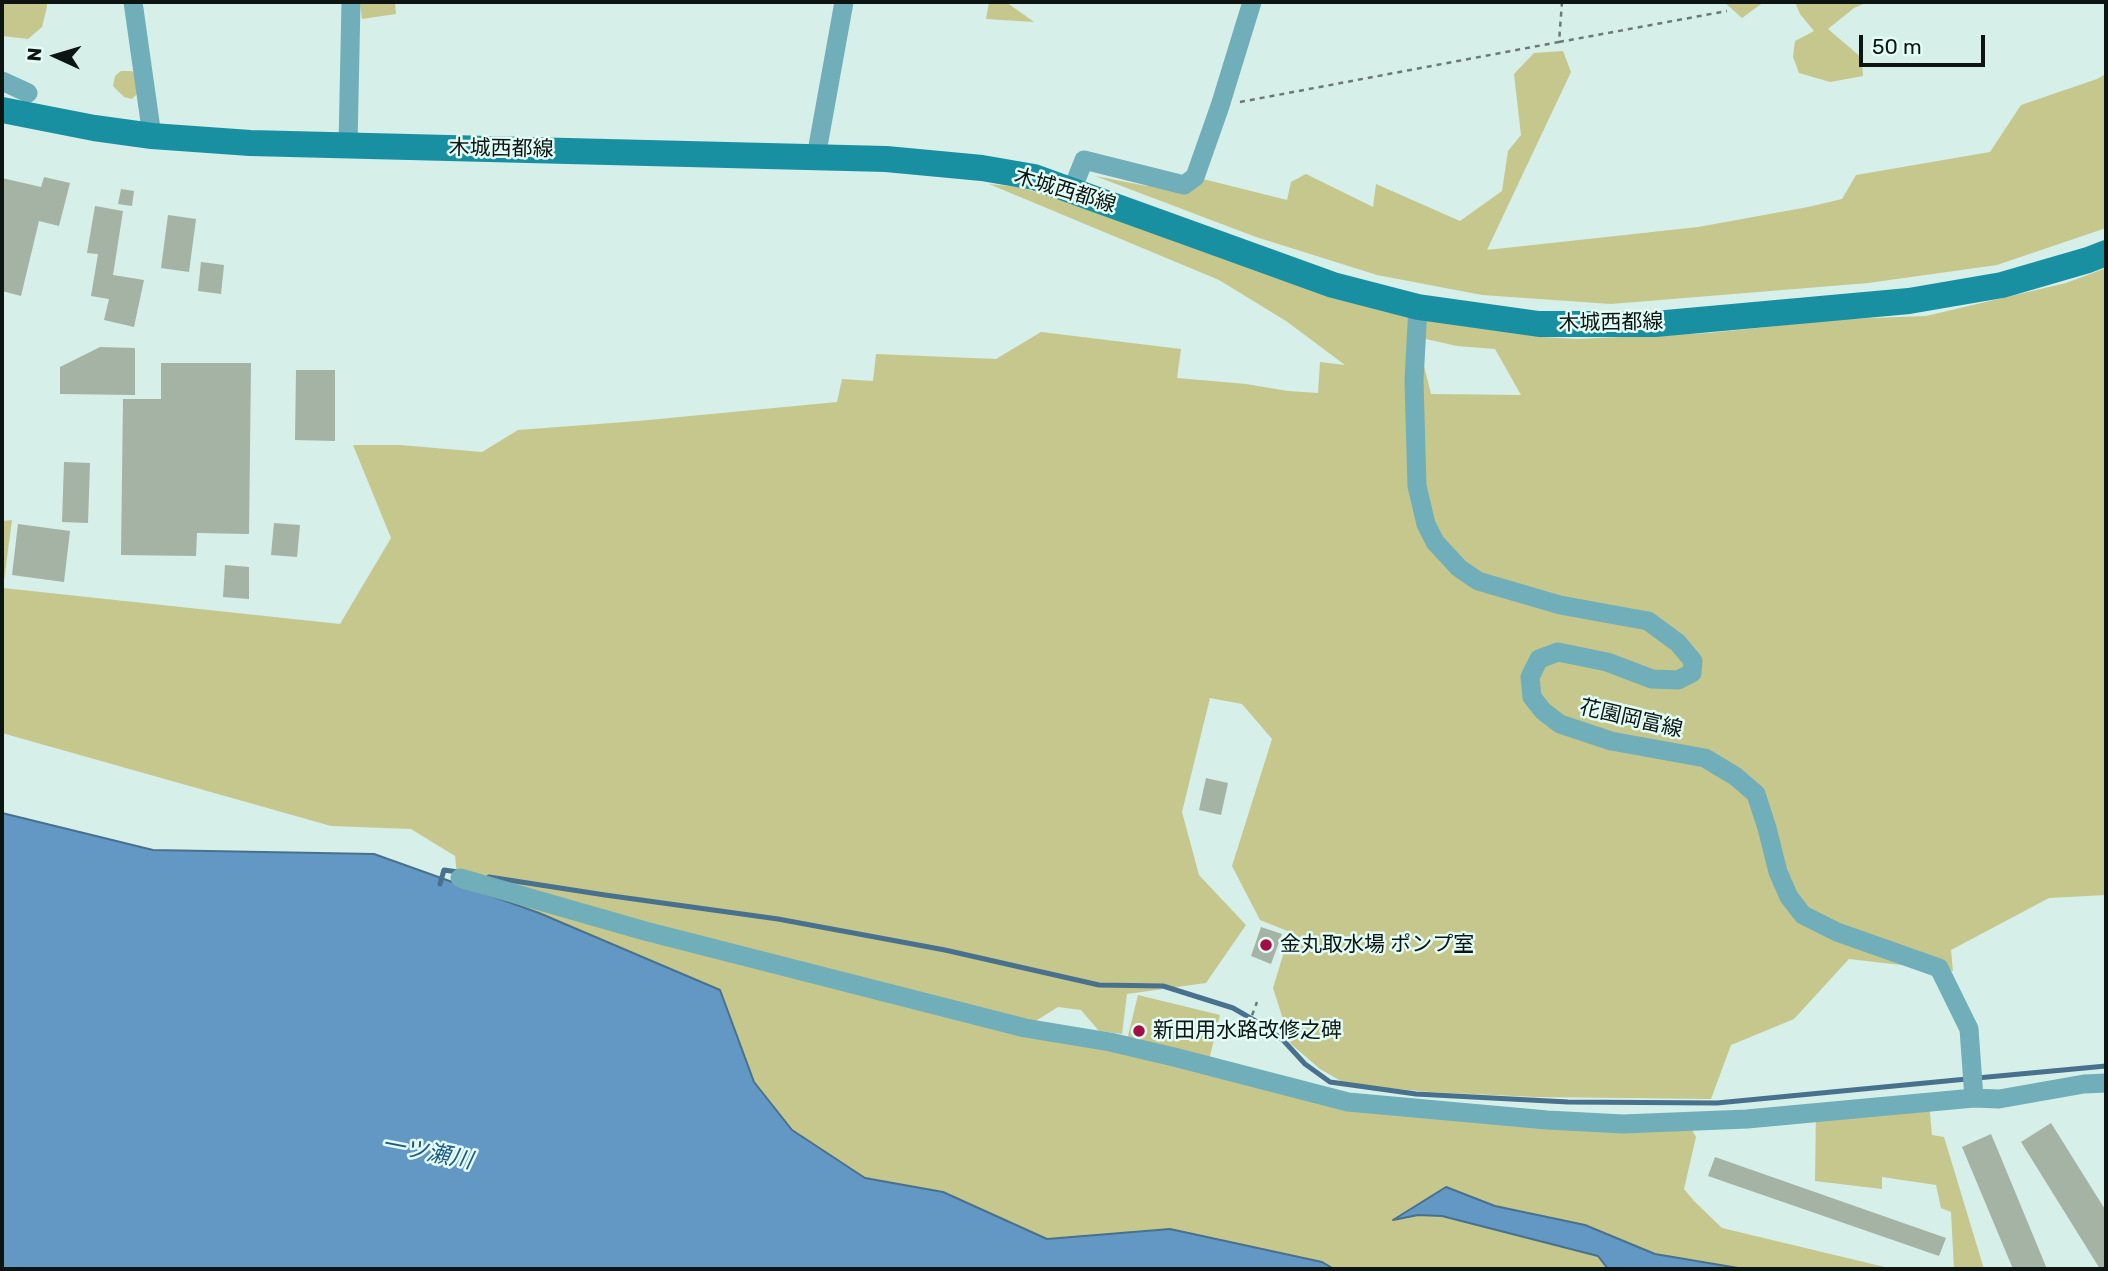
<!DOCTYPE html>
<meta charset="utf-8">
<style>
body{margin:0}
#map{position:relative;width:2108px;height:1271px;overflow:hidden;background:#d6efe8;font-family:Rubik,sans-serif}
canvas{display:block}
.frame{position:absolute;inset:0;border:4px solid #0d1513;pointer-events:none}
.north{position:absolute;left:21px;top:21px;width:70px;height:70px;-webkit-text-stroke:5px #e3fcf5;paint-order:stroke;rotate:274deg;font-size:19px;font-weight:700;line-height:28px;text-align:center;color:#0d1513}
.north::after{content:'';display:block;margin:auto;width:24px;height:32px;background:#0d1513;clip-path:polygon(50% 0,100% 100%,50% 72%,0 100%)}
.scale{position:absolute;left:1859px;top:35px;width:126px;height:32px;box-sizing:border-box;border:4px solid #0d1513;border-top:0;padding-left:9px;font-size:21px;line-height:24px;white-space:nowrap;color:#0d1513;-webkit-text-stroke:5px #e3fcf5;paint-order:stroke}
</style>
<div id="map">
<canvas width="2108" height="1271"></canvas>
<div class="frame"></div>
<div class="north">N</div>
<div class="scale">50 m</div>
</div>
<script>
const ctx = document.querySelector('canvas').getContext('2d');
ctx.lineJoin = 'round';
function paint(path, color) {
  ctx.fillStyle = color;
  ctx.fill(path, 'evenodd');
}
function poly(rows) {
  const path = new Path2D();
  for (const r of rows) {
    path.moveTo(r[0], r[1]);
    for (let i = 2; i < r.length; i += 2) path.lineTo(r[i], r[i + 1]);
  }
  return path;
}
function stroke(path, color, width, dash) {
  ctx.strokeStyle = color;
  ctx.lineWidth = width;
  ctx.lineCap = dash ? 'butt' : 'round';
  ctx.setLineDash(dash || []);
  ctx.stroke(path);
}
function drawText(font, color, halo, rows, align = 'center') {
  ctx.font = font + ' Rubik,"Noto Sans JP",sans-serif';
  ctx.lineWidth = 5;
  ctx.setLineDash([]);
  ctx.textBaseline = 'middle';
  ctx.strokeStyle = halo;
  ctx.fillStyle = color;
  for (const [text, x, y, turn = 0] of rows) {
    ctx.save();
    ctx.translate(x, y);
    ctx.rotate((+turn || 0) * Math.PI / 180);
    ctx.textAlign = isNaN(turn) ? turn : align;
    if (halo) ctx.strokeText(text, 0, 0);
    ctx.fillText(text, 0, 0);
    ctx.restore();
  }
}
paint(poly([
 [2,2,47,2,47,7,42,27,28,39,2,36],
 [360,2,395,2,396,14,362,19],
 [989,2,1006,2,1034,22,986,19],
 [1724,2,1764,2,1742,18],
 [1795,2,1868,2,1854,8,1828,29,1862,58,1863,76,1830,82,1799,73,1793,57,1795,41,1814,31,1800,14],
 [1563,51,1571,72,1487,250,1698,227,1808,207,1842,199,1856,175,1990,152,2021,105,2097,79,2106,74,2106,228,1997,265,1868,283,1611,304,1482,295,1377,275,1256,237,1095,176,1147,186,1184,185,1195,177,1287,200,1291,182,1306,174,1373,207,1376,184,1460,221,1502,191,1508,151,1521,135,1514,74,1534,53],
 [121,71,132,71,138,78,140,91,132,99,124,97,113,86,115,76],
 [989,184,1019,187,1049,196,1543,337,1577,339,1709,333,1844,319,1926,316,2066,283,2106,268,2106,895,2049,898,1951,950,1953,971,1849,959,1794,1019,1731,1045,1711,1099,1535,1097,1428,1092,1346,1084,1320,1069,1291,1044,1273,988,1290,932,1260,920,1232,866,1272,739,1242,704,1210,698,1182,812,1199,875,1246,925,1206,983,1127,994,1122,1034,1099,1031,1081,1010,1058,1007,1026,1027,1348,1102,1687,1121,1696,1137,1684,1189,1694,1201,1722,1228,1893,1269,1745,1269,1655,1254,1585,1225,1495,1206,1446,1187,1395,1219,1418,1215,1442,1216,1598,1256,1608,1269,1334,1269,1322,1262,1170,1229,1047,1239,943,1192,865,1178,792,1130,754,1082,720,990,539,913,458,884,455,856,411,829,331,826,2,733,2,521,12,520,3,588,340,624,391,538,353,445,400,445,482,452,518,430,638,421,837,402,842,379,873,381,876,354,996,359,1041,332,1181,349,1177,378,1246,384,1288,391,1318,393,1320,362,1345,365,1286,321,1219,280],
 [1417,337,1457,346,1495,349,1521,395,1431,394],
 [1138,995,1220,1015,1209,1060,1127,1040],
 [1929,1102,1932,1135,1944,1137,1984,1269,1954,1269,1951,1212,1941,1208,1936,1185,1882,1177,1882,1189,1815,1181,1816,1112]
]), '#c6c78d');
const water = poly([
 [2,813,153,850,374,854,539,913,720,990,754,1082,792,1130,865,1178,943,1192,1047,1239,1170,1229,1322,1262,1334,1269,2,1269,2,813],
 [1446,1187,1495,1206,1585,1225,1655,1254,1744,1269,1608,1269,1598,1256,1442,1216,1418,1215,1393,1220,1446,1187]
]);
paint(water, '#6298c3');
stroke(water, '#48718e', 2);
stroke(poly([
 [489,877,605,895,778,919,945,950,1099,985,1163,986,1233,1008,1264,1026,1283,1040,1305,1064,1330,1082,1416,1094,1568,1102,1717,1103,1967,1079],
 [440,884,444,870,458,872],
 [1977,1078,2106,1066]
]), '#48718e', 5);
paint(poly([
 [44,177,70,183,59,226,39,221,21,296,2,291,2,178,41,187],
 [121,189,134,191,132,206,118,204],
 [95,206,123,211,113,275,144,280,134,327,104,320,109,299,91,296,98,254,87,253],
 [168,215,196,219,189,272,161,268],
 [201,262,224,265,221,294,198,291],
 [100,347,135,348,135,395,60,394,60,367],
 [161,363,251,363,249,534,197,533,196,556,121,555,123,399,161,399],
 [296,370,335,370,335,441,295,440],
 [64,462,90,463,88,523,62,522],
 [274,523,300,525,297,557,271,555],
 [18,524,70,531,64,582,12,575],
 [225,565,249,567,249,599,223,597],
 [1206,778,1228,783,1221,815,1199,810],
 [1261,927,1282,934,1271,964,1251,956],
 [2051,1123,2106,1211,2106,1269,2100,1269,2021,1142],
 [1991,1134,1999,1153,2047,1269,2013,1269,1962,1147],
 [1715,1157,1946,1238,1939,1256,1708,1176]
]), '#a4b3a3');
stroke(poly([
 [1559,42,1727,11],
 [1240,102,1559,42,1562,2],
 [1245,1034,1257,1002]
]), '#6a7a75', 2.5, [5, 5]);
stroke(poly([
 [133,2,152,136],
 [2,81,28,93],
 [348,145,351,2],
 [816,157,844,2],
 [1072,190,1084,160,1184,185,1195,177,1220,106,1252,2],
 [1418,307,1414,380,1417,486,1426,524,1435,542,1459,568,1478,581,1560,605,1648,621,1678,643,1693,661,1692,673,1678,680,1652,679,1607,662,1558,652,1539,659,1530,677,1532,697,1543,711,1560,724,1611,741,1705,758,1735,776,1756,794,1767,828,1778,872,1789,897,1803,915,1837,932,1939,968,1969,1029,1974,1098],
 [460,878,645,931,1025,1028,1110,1042,1174,1057,1348,1102,1547,1120,1623,1124,1747,1119,1974,1098,1999,1099,2084,1084,2106,1083]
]), '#70aeb9', 19);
stroke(poly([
 [2,110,94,128,152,136,250,143,886,159,982,168,1034,177,1333,285,1418,307,1539,324,1655,324,1909,301,2002,285,2088,260,2106,253]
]), '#1990a1', 26);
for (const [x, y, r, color] of [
 [1266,945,7,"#a50d46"],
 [1139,1031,7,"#a50d46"]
]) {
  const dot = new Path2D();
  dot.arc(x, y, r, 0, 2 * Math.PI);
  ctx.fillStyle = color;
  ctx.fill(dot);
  stroke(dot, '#e3fcf5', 2.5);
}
drawText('21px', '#0d1513', '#e3fcf5', [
 ["木城西都線",501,149,1],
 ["木城西都線",1065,191,17],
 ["木城西都線",1611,323,-1],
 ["花園岡富線",1631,719,13]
]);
drawText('21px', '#0d1513', '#e3fcf5', [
 ["金丸取水場 ポンプ室",1280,945],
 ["新田用水路改修之碑",1153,1031]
], 'left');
drawText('italic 23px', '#1e5a85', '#e3fcf5', [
 ["一ツ瀬川",427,1153,11]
]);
</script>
